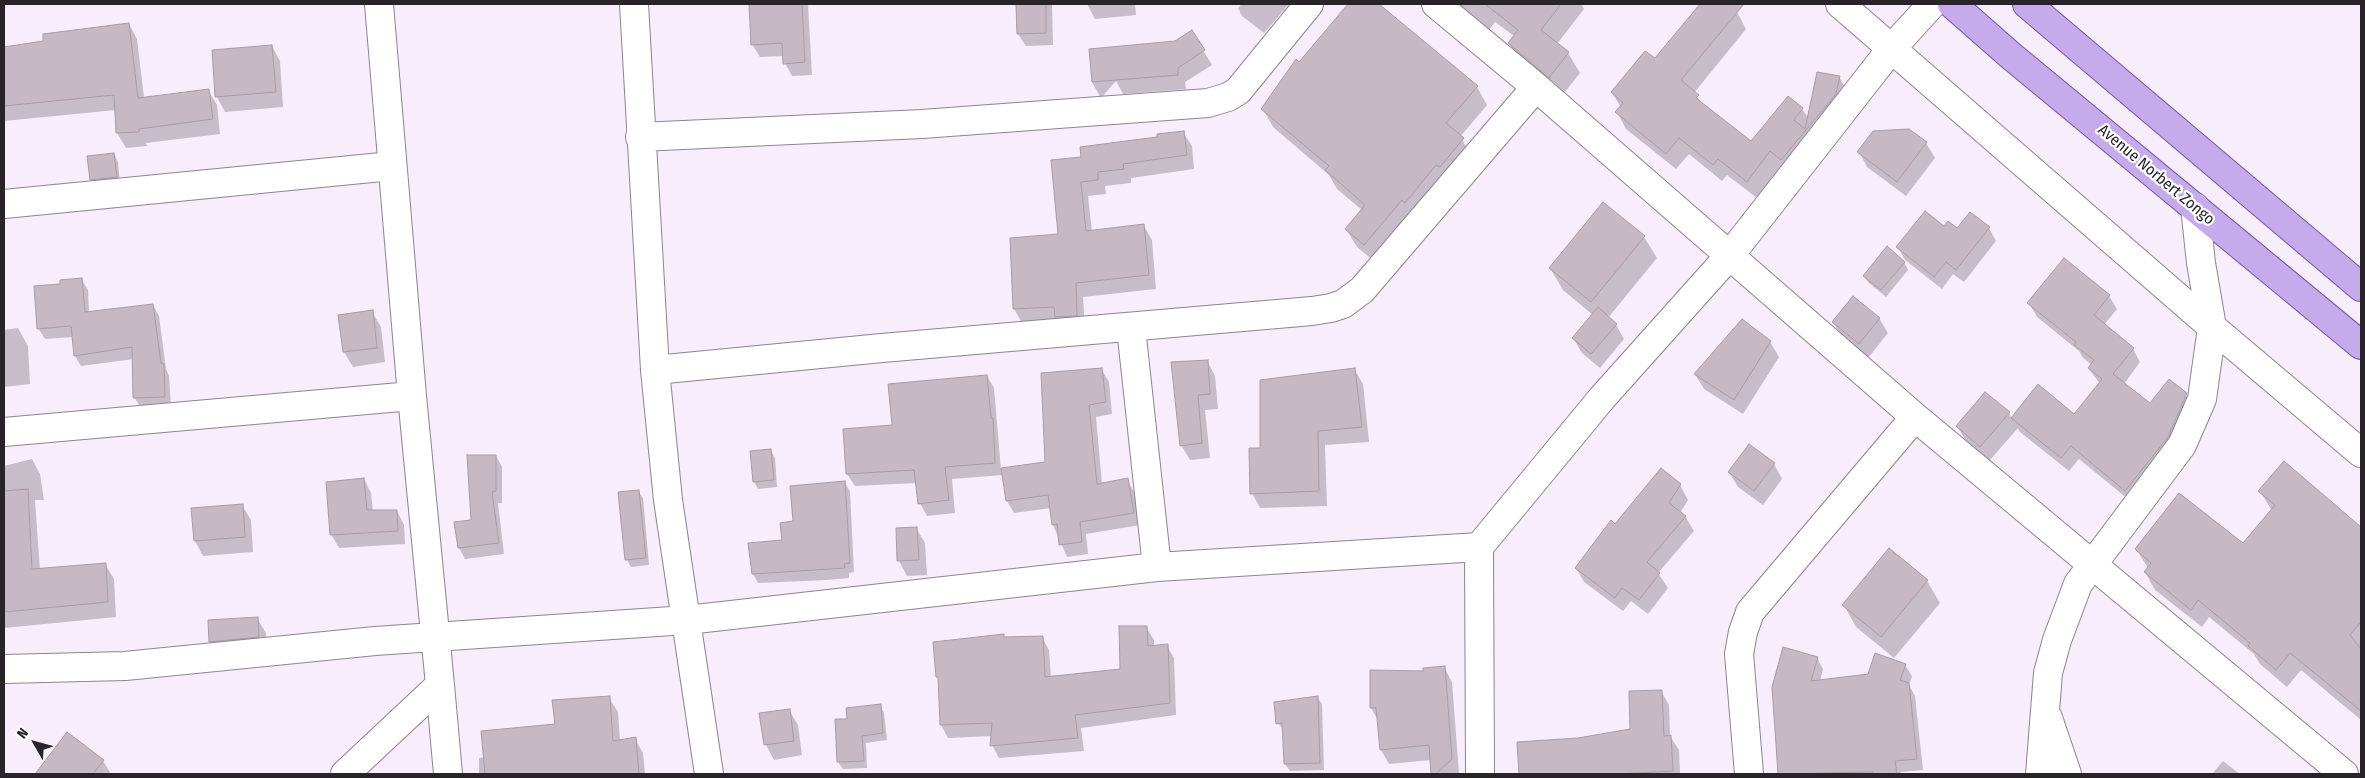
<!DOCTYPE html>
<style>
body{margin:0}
#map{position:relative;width:2365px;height:778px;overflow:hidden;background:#f8edfb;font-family:"Fira Sans Condensed",sans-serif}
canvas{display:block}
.frame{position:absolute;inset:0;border:5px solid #282429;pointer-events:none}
.north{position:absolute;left:10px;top:718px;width:50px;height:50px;-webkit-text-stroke:4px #fff;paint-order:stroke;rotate:308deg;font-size:14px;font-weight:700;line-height:20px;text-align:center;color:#282429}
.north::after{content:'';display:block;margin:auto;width:18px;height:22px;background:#282429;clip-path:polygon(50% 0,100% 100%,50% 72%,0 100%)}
</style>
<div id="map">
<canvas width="2365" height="778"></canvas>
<div class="frame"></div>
<div class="north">N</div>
</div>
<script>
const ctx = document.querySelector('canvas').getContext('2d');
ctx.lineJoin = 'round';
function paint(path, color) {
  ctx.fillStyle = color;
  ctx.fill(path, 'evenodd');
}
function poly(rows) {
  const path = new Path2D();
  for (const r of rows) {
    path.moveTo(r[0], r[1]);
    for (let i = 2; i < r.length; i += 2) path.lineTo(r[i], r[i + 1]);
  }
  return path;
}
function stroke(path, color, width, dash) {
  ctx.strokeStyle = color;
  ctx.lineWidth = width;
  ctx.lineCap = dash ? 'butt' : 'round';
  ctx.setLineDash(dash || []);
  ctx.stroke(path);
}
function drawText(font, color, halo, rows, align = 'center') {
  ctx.font = font + ' "Fira Sans Condensed",sans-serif';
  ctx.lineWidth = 4.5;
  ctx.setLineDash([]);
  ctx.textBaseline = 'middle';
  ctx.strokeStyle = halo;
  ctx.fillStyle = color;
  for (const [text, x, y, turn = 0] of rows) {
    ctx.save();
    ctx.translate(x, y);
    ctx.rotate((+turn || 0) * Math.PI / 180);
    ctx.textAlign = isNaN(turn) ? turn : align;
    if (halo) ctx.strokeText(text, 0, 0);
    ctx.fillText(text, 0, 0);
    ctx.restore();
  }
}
paint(poly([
 [750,4,808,4,812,75,792,76,785,63,784,56,760,57,752,44],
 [1016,4,1052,4,1053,45,1026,46,1018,34],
 [1087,4,1135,4,1136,15,1095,19],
 [1242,4,1289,4,1264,33,1242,16,1238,8],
 [1350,4,1378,4,1477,87,1487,105,1460,137,1474,158,1375,262,1357,247,1346,229,1362,210,1337,189,1329,175,1273,127,1263,109],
 [1447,4,1581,4,1584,9,1557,44,1568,53,1580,73,1561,97,1521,63,1509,43,1514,36,1495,22,1486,34],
 [1701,4,1726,4,1737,12,1746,29,1694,93,1703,105,1751,143,1802,109,1809,119,1839,77,1849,93,1791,175,1780,167,1757,198,1727,175,1722,181,1689,154,1676,169,1626,129,1617,112,1621,107,1612,93,1655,60],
 [129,24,137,39,144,98,208,90,217,105,220,134,146,143,147,146,126,148,117,133,116,110,4,121,4,48,45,42],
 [1192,32,1212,65,1185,82,1186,89,1123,94,1116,81,1101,98,1093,84,1090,50,1119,78],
 [272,46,280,61,283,107,225,112,217,97,213,51],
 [1183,132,1192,146,1194,169,1131,178,1131,183,1105,186,1106,194,1088,196,1092,232,1144,226,1152,240,1156,289,1083,297,1085,330,1022,323,1014,309,1011,239,1059,235,1082,158],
 [1926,143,1935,158,1906,196,1867,167,1859,152],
 [114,154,118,162,120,184,95,187,91,179],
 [1944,228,1957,230,1989,228,1996,241,1964,282,1953,274,1942,289,1905,260,1898,247],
 [1644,237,1657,258,1608,318,1616,325,1624,339,1600,368,1582,353,1573,338,1593,315,1563,290,1550,268],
 [1904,262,1908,270,1886,297,1869,283,1864,276],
 [82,280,88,290,89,313,153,305,159,316,166,369,169,376,171,407,141,408,134,397,134,359,81,366,75,356,73,337,45,339,38,328,61,285],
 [2109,296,2117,309,2104,325,2133,349,2140,362,2124,384,2150,405,2186,396,2194,409,2134,504,2079,459,2069,471,2020,432,2018,428,1989,461,1966,441,1957,426,2009,413,2012,419,2038,386,2074,416,2100,384,2089,369,2092,365,2083,358,2079,351,2037,317,2029,303],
 [372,312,381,327,385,362,353,367,344,352,340,316],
 [1879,318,1888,333,1868,358,1842,337,1833,322],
 [1742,321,1770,342,1779,357,1743,414,1704,389,1695,374],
 [18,328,28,346,30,384,4,387,4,330],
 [1207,361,1215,376,1218,409,1205,410,1210,458,1190,460,1181,445],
 [1354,369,1363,384,1369,442,1325,445,1327,506,1260,508,1252,493,1262,449],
 [1102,370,1109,382,1112,414,1096,417,1102,484,1127,480,1134,492,1140,525,1086,534,1088,554,1067,557,1053,525,1051,508,1014,513,1007,501,1003,475,952,479,955,513,927,516,920,503,917,483,855,486,847,474,893,426,987,376,994,388,1001,470,1047,463],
 [771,451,775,458,777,487,758,489,754,482],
 [496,456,502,467,502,503,498,503,504,554,465,559,459,548,473,521],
 [32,459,40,474,44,500,35,500,40,570,105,564,114,579,116,617,4,628,4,466],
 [2284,463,2361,529,2361,720,2301,670,2287,687,2260,664,2254,654,2209,617,2202,627,2155,590,2145,572,2148,568,2136,549,2243,545,2272,511,2260,491],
 [1774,464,1782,479,1763,505,1738,487,1729,472],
 [364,479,371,493,373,512,397,511,404,525,405,544,339,548,331,534],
 [844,482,850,491,854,572,849,573,849,578,827,580,758,583,753,574,784,541,794,522],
 [1680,485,1688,500,1680,513,1685,516,1694,531,1658,573,1668,588,1648,614,1631,601,1623,611,1584,582,1576,568,1616,525],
 [638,491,643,498,649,565,631,567,627,560],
 [242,505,251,520,253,552,203,556,195,541],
 [916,528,925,543,927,575,907,576,899,561],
 [1890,550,1927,581,1940,603,1894,658,1856,627,1844,605],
 [257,618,266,633,266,652,219,656,211,641],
 [1146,627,1154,640,1154,646,1167,646,1174,658,1176,715,1081,728,1084,751,999,758,992,745,992,736,948,738,941,725,939,681,937,677,1003,635,1005,638,1042,637,1049,650,1051,678,1121,670],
 [1817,658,1823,669,1820,681,1869,675,1905,665,1912,676,1909,685,1915,696,1923,770,1901,772,1901,774,1779,774,1773,687],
 [1444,667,1452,682,1459,774,1433,774,1431,760,1389,764,1381,750,1378,720,1371,708,1371,672,1425,673],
 [1661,691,1669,705,1670,736,1679,750,1680,774,1520,774,1518,743,1578,739,1632,730],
 [1317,697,1322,704,1324,770,1290,771,1285,764,1284,730,1278,723],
 [609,698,618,712,620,741,635,739,643,753,645,774,479,774,479,758,485,757,556,725],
 [880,706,884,713,887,740,866,743,867,768,843,769,838,762,837,721,848,720],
 [789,710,798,725,802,755,774,760,766,745],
 [103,761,111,774,46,774,42,767],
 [2223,761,2240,774,2212,774]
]), '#0003');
const building = poly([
 [749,4,802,4,805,62,783,64,782,43,751,45,749,4],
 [1016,4,1046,4,1046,33,1017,34,1016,4],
 [1348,4,1379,4,1478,86,1446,123,1464,138,1440,167,1436,165,1405,203,1402,200,1364,245,1345,229,1365,205,1325,170,1329,166,1261,109,1296,59,1299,62,1348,4],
 [1485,4,1561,4,1541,30,1569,52,1549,78,1508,43,1518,30,1485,4],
 [1700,4,1744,4,1681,80,1699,95,1696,98,1751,141,1788,96,1803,108,1794,120,1805,129,1817,72,1840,76,1836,94,1781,160,1770,151,1747,182,1718,159,1713,165,1679,138,1666,154,1615,112,1623,103,1611,92,1645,51,1655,58,1700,4],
 [129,23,138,98,209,89,213,119,139,129,139,132,116,133,114,95,4,106,4,47,43,41,43,34,129,23],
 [1192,30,1205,50,1178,68,1178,75,1092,82,1089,49,1175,41,1192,30],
 [272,45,276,92,215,97,212,50,272,45],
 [1909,129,1927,142,1897,182,1857,152,1873,131,1909,129],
 [1184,131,1187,155,1123,164,1124,169,1098,172,1098,180,1081,182,1086,231,1144,224,1149,275,1076,283,1077,316,1055,317,1054,307,1013,309,1010,238,1058,234,1051,160,1081,157,1080,147,1157,137,1157,134,1184,131],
 [114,153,117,177,90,180,87,156,114,153],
 [1603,202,1645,236,1591,302,1549,268,1603,202],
 [1925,211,1944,226,1948,221,1957,228,1970,212,1990,227,1956,270,1946,262,1934,277,1896,247,1925,211],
 [1887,246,1905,262,1881,290,1863,276,1887,246],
 [2064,258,2110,295,2094,315,2134,348,2113,374,2150,403,2169,379,2187,393,2168,437,2125,491,2071,446,2061,458,2011,418,2038,384,2074,414,2102,379,2088,368,2094,360,2074,345,2076,342,2027,303,2064,258],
 [82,278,85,312,153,304,161,363,164,364,165,397,133,398,132,347,74,356,71,326,37,329,34,286,60,284,60,280,82,278],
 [1853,296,1880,318,1859,344,1832,322,1853,296],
 [1598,307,1617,324,1591,354,1572,338,1598,307],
 [373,310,377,348,343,352,338,315,373,310],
 [1742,319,1771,341,1734,400,1694,374,1742,319],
 [1208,360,1210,394,1198,395,1202,443,1180,446,1171,362,1208,360],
 [1102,368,1106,402,1089,405,1097,484,1128,478,1134,513,1080,522,1082,542,1059,545,1057,524,1052,525,1048,495,1006,501,1001,468,1045,462,1041,373,1102,368],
 [1355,368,1362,427,1318,431,1319,491,1250,494,1249,448,1260,448,1260,380,1355,368],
 [987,375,991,418,993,418,995,463,945,467,949,500,918,504,914,470,846,474,843,429,892,425,888,384,987,375],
 [1985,392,2010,412,1980,447,1956,426,1985,392],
 [1749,444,1775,463,1754,491,1728,472,1749,444],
 [771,449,774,480,753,482,750,451,771,449],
 [467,455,496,455,496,491,492,492,499,543,458,548,454,522,471,520,467,455],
 [2284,461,2361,527,2361,622,2350,635,2361,649,2361,711,2290,653,2276,670,2248,646,2250,643,2198,600,2191,610,2144,572,2151,563,2135,549,2179,493,2243,543,2275,505,2258,491,2284,461],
 [1661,468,1681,484,1669,503,1686,516,1647,562,1660,573,1639,600,1622,588,1615,598,1575,568,1611,520,1615,524,1661,468],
 [364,478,367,510,397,510,398,531,330,535,326,482,364,478],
 [845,481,850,563,844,564,845,568,752,574,748,543,782,540,780,523,793,521,790,486,845,481],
 [28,489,32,569,106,563,108,602,4,612,4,491,28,489],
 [639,490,646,558,625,560,618,492,639,490],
 [243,504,245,537,194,541,191,508,243,504],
 [917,527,919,560,897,561,896,528,917,527],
 [1889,548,1928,580,1881,637,1842,605,1889,548],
 [258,617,259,637,209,642,208,620,258,617],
 [1119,626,1147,626,1148,646,1168,644,1170,703,1075,715,1078,738,990,746,992,723,940,725,938,677,936,677,933,642,1004,634,1004,637,1043,636,1045,677,1120,669,1119,626],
 [1783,647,1818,657,1811,681,1868,674,1875,653,1906,664,1900,680,1909,683,1917,759,1895,761,1897,774,1873,774,1873,772,1778,774,1772,687,1783,647],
 [1445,666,1452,759,1436,774,1431,774,1429,745,1380,750,1376,708,1370,708,1370,670,1423,671,1423,668,1445,666],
 [1662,690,1664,736,1671,735,1673,771,1619,774,1519,774,1517,742,1578,738,1630,729,1629,691,1662,690],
 [610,696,613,741,636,737,639,774,485,774,481,731,555,724,552,700,610,696],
 [1318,696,1320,763,1284,764,1282,723,1276,724,1274,702,1318,696],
 [881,704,883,733,862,736,864,761,837,762,835,719,847,719,846,708,881,704],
 [790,709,794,741,764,745,759,713,790,709],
 [67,732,104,760,93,774,35,774,67,732]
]);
paint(building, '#c7b9c3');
stroke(building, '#a99ba5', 1);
const street = poly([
 [634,4,655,370,668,500,709,774],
 [1436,4,1536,87,1915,417,2344,774],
 [1840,4,2212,327,2361,453],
 [640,137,922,124,1208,103,1228,97,1238,91,1309,4],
 [4,204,392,166],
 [1131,328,1157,567],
 [655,370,882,348,1312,311,1331,308,1343,304,1362,290,1536,87],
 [4,432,412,396],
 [4,669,125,666,375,641,687,620,1157,567,1479,547],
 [440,685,448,774],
 [2048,718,2067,774],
 [345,774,440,685,412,396,379,4],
 [1480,774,1479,547,1602,398,1730,255,1892,48,1932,4],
 [1749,774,1739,654,1743,632,1750,612,1915,417],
 [2040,774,2048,673,2057,640,2078,584,2182,445,2202,399,2212,327,2201,263,2195,207]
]);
const primary = poly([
 [1952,4,2010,55,2361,345],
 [2027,4,2361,287]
]);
stroke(street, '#8d8490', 30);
stroke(primary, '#75579e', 30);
stroke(street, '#fff', 28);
stroke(primary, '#c5abeb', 28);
drawText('16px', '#282429', '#fff', [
 ["Avenue Norbert Zongo",2156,175,40]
]);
</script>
